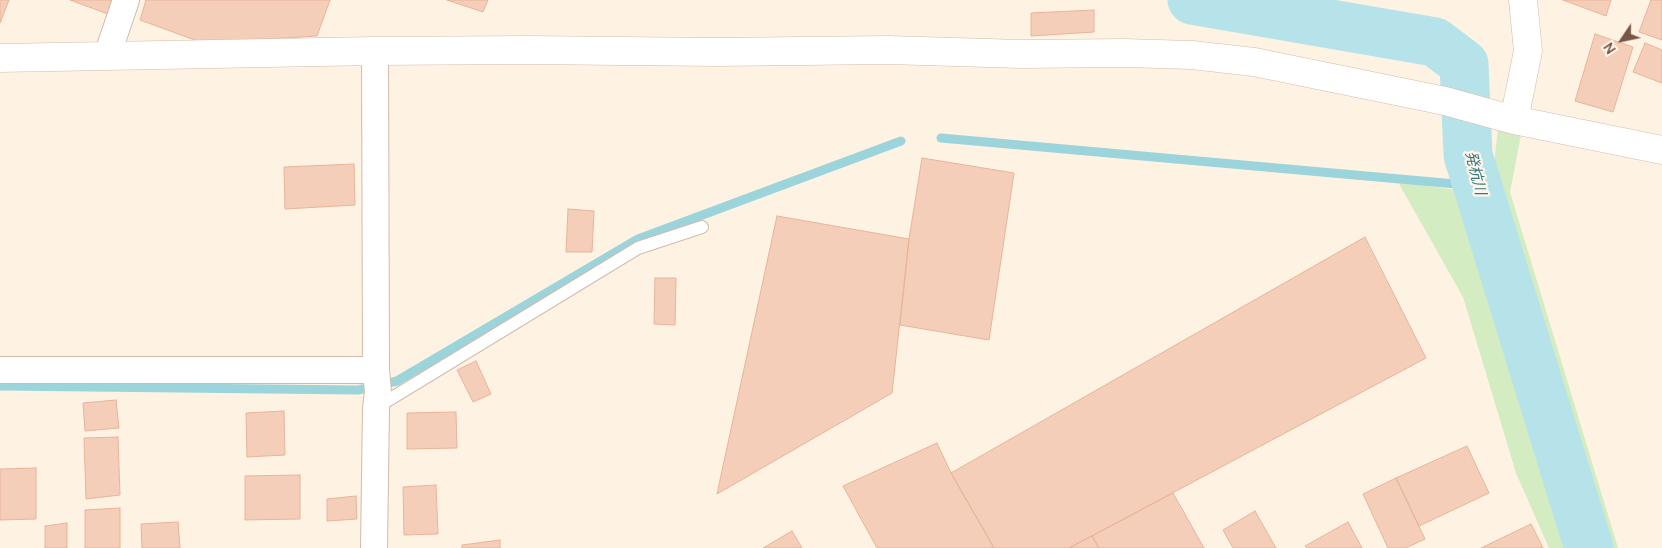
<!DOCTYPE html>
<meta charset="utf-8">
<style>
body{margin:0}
#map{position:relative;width:1662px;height:548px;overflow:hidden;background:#fef2e3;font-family:Manrope,sans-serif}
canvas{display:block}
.north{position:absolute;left:1597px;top:15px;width:50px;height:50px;-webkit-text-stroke:4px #fff6eb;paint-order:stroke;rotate:236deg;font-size:14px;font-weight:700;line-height:20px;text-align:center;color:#785647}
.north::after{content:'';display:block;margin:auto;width:18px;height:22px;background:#785647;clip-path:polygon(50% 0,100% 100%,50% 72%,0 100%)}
</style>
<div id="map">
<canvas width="1662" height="548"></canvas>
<div class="north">N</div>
</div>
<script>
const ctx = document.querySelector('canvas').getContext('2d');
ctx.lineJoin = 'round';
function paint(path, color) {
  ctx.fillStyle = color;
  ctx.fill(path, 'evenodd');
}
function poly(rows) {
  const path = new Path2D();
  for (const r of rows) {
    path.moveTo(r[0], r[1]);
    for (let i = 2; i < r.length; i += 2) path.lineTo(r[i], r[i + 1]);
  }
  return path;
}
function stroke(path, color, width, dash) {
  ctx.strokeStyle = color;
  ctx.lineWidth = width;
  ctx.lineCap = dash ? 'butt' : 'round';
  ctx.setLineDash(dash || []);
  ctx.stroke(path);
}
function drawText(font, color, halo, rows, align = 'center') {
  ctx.font = font + ' Manrope,"Noto Sans JP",sans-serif';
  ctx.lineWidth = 4.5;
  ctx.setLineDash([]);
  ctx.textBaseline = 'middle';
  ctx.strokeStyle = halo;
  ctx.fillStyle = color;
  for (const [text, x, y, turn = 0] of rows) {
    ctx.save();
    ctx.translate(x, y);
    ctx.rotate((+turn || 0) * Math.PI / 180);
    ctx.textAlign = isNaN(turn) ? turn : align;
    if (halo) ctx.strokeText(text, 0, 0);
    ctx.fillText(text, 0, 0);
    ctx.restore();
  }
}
paint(poly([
 [1498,129,1521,135,1510,192,1618,548,1601,548,1491,188],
 [1398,182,1471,192,1578,548,1549,548,1516,473,1463,297]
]), '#d4ecc1');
stroke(poly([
 [941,138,1478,186],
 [0,386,358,390,397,381,638,239,901,141]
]), '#9cd4db', 9);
stroke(poly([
 [1192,0,1435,42,1464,64,1468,155,1589,548]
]), '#b6e3e9', 49);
const building = poly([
 [0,0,9,0,0,23,0,0],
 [70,0,112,0,108,14,70,0],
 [146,0,330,0,317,36,203,43,140,20,146,0],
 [447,0,488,0,483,12,447,0],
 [1563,0,1611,0,1606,16,1563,0],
 [1651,0,1662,0,1662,40,1639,32,1651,0],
 [1094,10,1094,32,1031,36,1031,13,1094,10],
 [1595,34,1633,47,1613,112,1575,101,1595,34],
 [1645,43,1662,50,1662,83,1633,72,1645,43],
 [922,158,1014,173,989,340,900,325,909,239,922,158],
 [354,164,355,205,285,209,284,167,354,164],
 [568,209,594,211,592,252,566,252,568,209],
 [777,216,909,239,892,393,717,494,777,216],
 [1365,237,1426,358,1069,548,994,548,951,473,1365,237],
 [655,278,676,278,675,325,654,324,655,278],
 [476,361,491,394,473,402,457,370,476,361],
 [116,400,119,428,85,431,83,403,116,400],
 [284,411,285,455,247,457,246,413,284,411],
 [456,412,457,448,407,449,407,413,456,412],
 [118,437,120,495,86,499,84,438,118,437],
 [937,443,951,473,994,548,877,548,843,486,937,443],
 [1467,446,1489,493,1419,526,1396,478,1467,446],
 [36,468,36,519,0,520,0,469,36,468],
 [300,475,300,519,245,520,245,476,300,475],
 [1396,478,1425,539,1406,548,1388,548,1363,494,1396,478],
 [436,485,438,534,404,535,403,487,436,485],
 [1173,493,1204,548,1099,548,1092,536,1173,493],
 [356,496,357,519,327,521,327,499,356,496],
 [120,508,120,548,85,548,85,510,120,508],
 [1255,511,1276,548,1233,548,1223,530,1255,511],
 [178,522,180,548,142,548,141,524,178,522],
 [1348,522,1362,548,1307,548,1305,546,1348,522],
 [67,523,67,548,45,548,45,526,67,523],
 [1531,524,1543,548,1481,548,1531,524],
 [792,531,802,548,763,548,792,531],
 [1092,536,1099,548,1069,548,1092,536],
 [500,540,500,548,462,548,462,545,500,540]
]);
paint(building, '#f5ceb9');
stroke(building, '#e9b398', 1);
const lane = poly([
 [377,407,638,248,702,227]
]);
const street = poly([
 [107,56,126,0],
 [0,370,376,370],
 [374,548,376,408,378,392,376,370,375,51]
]);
const secondary = poly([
 [0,58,375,51,527,50,717,52,888,50,1021,54,1124,53,1192,55,1254,62,1445,101,1514,120,1662,150],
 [1514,120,1528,51,1523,0]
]);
stroke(lane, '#d2bbab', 14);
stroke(street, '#d2bbab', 28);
stroke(secondary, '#d5bba9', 29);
stroke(lane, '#fff', 12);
stroke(street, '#fff', 26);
stroke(secondary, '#fff', 28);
drawText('italic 15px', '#3a767e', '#fff6eb', [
 ["発杭川",1475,173,76]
]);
</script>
